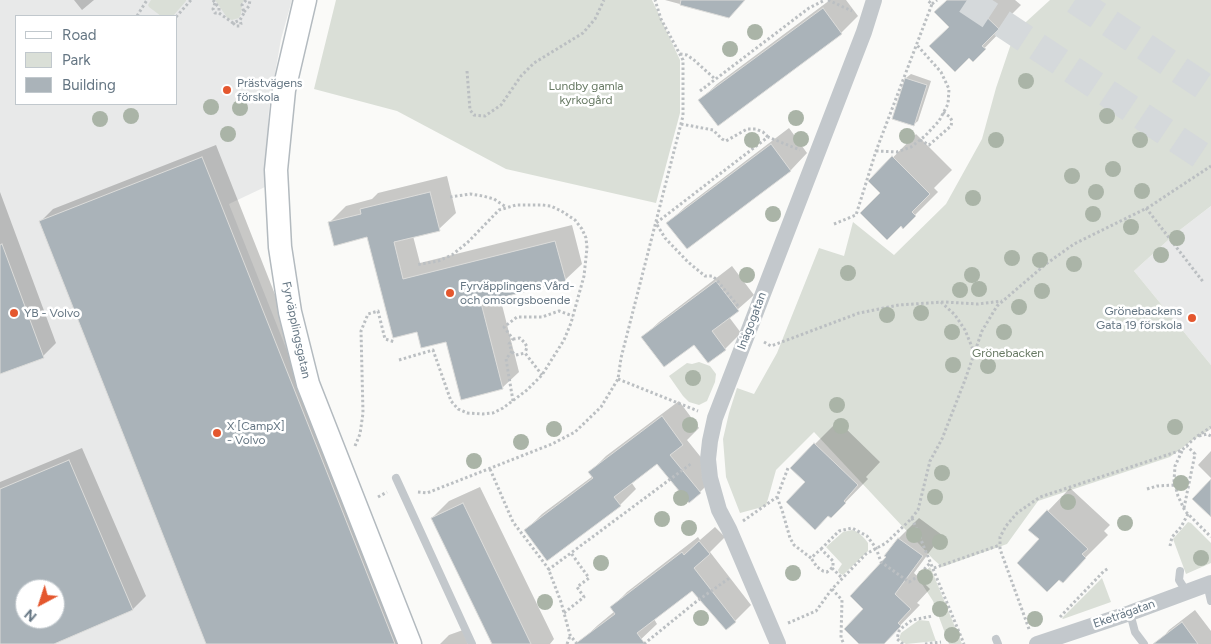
<!DOCTYPE html>
<meta charset="utf-8">
<style>
body{margin:0}
#map{position:relative;width:1211px;height:644px;overflow:hidden;background:#fafaf8;font-family:Figtree,sans-serif}
canvas{display:block}
.legend{position:absolute;left:15px;top:15px;width:162px;height:90px;box-sizing:border-box;background:#fff;border:1px solid #c1c8cd;margin:0;padding:6px 9px;list-style:none;font-size:15px;color:#657683}
.legend li{display:flex;align-items:center;gap:10px;height:25px}
.legend b{width:25px;border:1px solid #c1c8cd}
.north{position:absolute;left:15px;top:579px;width:50px;height:50px;box-sizing:border-box;background:#fff;border:1px solid #c1c8cd;border-radius:50%;rotate:220deg;font-size:14px;font-weight:700;line-height:20px;text-align:center;color:#657683}
.north::after{content:'';display:block;margin:auto;width:18px;height:22px;background:#e4572e;clip-path:polygon(50% 0,100% 100%,50% 72%,0 100%)}
</style>
<div id="map">
<canvas width="1211" height="644"></canvas>
<ul class="legend">
<li><b style="height:6px;background:#fff"></b>Road</li>
<li><b style="height:14px;background:#dadfd7"></b>Park</li>
<li><b style="height:14px;background:#aab3b9"></b>Building</li>
</ul>
<div class="north">N</div>
</div>
<script>
const ctx = document.querySelector('canvas').getContext('2d');
ctx.lineJoin = 'round';
function paint(path, color) {
  ctx.fillStyle = color;
  ctx.fill(path, 'evenodd');
}
function poly(rows) {
  const path = new Path2D();
  for (const r of rows) {
    path.moveTo(r[0], r[1]);
    for (let i = 2; i < r.length; i += 2) path.lineTo(r[i], r[i + 1]);
  }
  return path;
}
function stroke(path, color, width, dash) {
  ctx.strokeStyle = color;
  ctx.lineWidth = width;
  ctx.lineCap = dash ? 'butt' : 'round';
  ctx.setLineDash(dash || []);
  ctx.stroke(path);
}
function drawText(font, color, halo, rows, align = 'center') {
  ctx.font = font + ' Figtree,sans-serif';
  ctx.lineWidth = 5;
  ctx.setLineDash([]);
  ctx.textBaseline = 'middle';
  ctx.strokeStyle = halo;
  ctx.fillStyle = color;
  for (const [text, x, y, turn = 0] of rows) {
    ctx.save();
    ctx.translate(x, y);
    ctx.rotate((+turn || 0) * Math.PI / 180);
    ctx.textAlign = isNaN(turn) ? turn : align;
    if (halo) ctx.strokeText(text, 0, 0);
    ctx.fillText(text, 0, 0);
    ctx.restore();
  }
}
paint(poly([
 [0,0,292,0,281,39,269,108,265,187,229,204,403,644,0,644],
 [16,16,176,16,176,104,16,104],
 [25,589,55,589,55,619,25,619],
 [1211,206,1211,365,1134,271,1176,233]
]), '#e8e9e9');
paint(poly([
 [151,0,186,0,186,1,173,16,161,16,149,7,148,5],
 [215,0,244,0,242,4,241,14,239,18,232,20,228,19],
 [336,0,652,0,680,60,680,113,656,203,506,169,397,111,314,89],
 [1050,0,1211,0,1211,206,1176,233,1134,271,1211,365,1211,429,1194,439,1170,457,1038,501,1007,544,942,567,933,559,814,432,776,470,766,506,740,513,726,477,723,439,729,413,737,388,754,394,777,353,819,248,844,256,853,222,894,255,946,204,982,139,996,88,1015,32],
 [699,362,710,366,716,374,715,382,707,401,699,405,689,402,683,396,669,376,687,363,692,364],
 [1188,522,1191,523,1211,543,1211,563,1186,574,1173,539],
 [852,530,858,532,865,539,868,543,868,551,843,575,839,573,838,570,842,564,826,547,843,532],
 [930,567,934,576,962,644,949,644,933,601,920,581,919,577],
 [1102,578,1111,602,1063,619,1062,618],
 [919,620,929,621,936,641,906,644,901,641,899,639,901,633]
]), '#dadfd7');
paint(poly([
 [74,0,94,0,82,10],
 [665,0,745,0,728,17],
 [830,0,846,0,858,16,841,33,700,100,717,84],
 [948,0,1015,0,1021,5,1004,22,1007,25,973,60,950,27],
 [911,74,931,81,918,121,913,125,893,118,906,78],
 [789,128,807,153,791,170,687,248,668,223,685,207],
 [916,134,952,170,934,188,938,192,903,227,882,193,870,181],
 [216,145,413,644,207,644,40,222,53,209],
 [447,176,456,213,439,229,413,236,420,263,572,225,582,264,565,280,500,297,519,372,502,388,447,340,418,330,368,236,330,222,346,206,372,199,378,193],
 [0,192,56,343,43,356,0,373],
 [732,266,754,295,729,317,741,333,725,349,708,362,694,343,643,337,659,322],
 [679,401,699,428,687,440,716,476,700,492,689,501,657,463,631,482,636,489,620,505,526,530,542,514,593,476,590,472,606,456],
 [838,421,880,462,866,477,868,479,831,517,807,482,815,444],
 [82,448,146,596,133,609,51,644,0,644,0,482],
 [25,589,55,589,55,619,25,619],
 [1211,451,1211,478,1198,465],
 [480,487,554,639,550,644,493,644,432,518,449,501],
 [1070,488,1110,525,1104,531,1108,535,1085,558,1040,539,1048,511],
 [919,518,942,535,914,573,930,589,917,603,920,605,886,640,877,644,861,644,865,608,888,557,886,555,899,538],
 [715,527,725,537,710,552,751,605,735,621,726,629,692,589,654,619,657,624,636,644,585,644,582,640,598,625,615,611,612,607,627,592,698,537,700,540],
 [1195,610,1211,631,1211,644,1157,644,1169,630],
 [463,630,468,644,440,644,449,635]
]), '#0003');
const building = poly([
 [681,0,745,0,729,18,680,5,681,0],
 [947,0,969,0,999,29,982,46,986,49,973,62,969,58,955,72,929,46,949,27,934,12,947,0],
 [823,8,842,34,718,126,698,100,823,8],
 [905,78,927,85,914,126,892,119,905,78],
 [771,144,791,171,687,249,666,223,771,144],
 [892,156,930,194,912,212,916,216,903,229,901,226,887,240,860,213,880,193,868,181,892,156],
 [202,157,222,207,395,644,206,644,39,221,202,157],
 [430,192,440,231,394,242,403,279,555,241,566,281,481,303,503,389,461,400,446,342,421,348,417,332,393,338,367,237,334,246,328,222,361,214,360,209,430,192],
 [2,244,44,358,0,374,0,245,2,244],
 [716,281,739,311,712,331,726,350,708,363,694,345,664,367,641,337,716,281],
 [662,416,683,445,670,455,701,493,689,503,657,464,614,497,621,506,547,561,524,530,593,478,588,472,662,416],
 [814,443,858,485,844,501,846,503,831,518,828,516,815,530,786,502,805,482,790,468,814,443],
 [69,460,133,610,54,644,0,644,0,489,69,460],
 [25,589,55,589,55,619,25,619,25,589],
 [1211,479,1211,517,1192,499,1211,479],
 [463,503,531,644,492,644,431,518,463,503],
 [1047,510,1088,549,1082,554,1086,558,1063,583,1059,580,1047,592,1017,563,1039,539,1028,530,1047,510],
 [898,538,923,556,895,594,911,609,898,623,901,626,884,644,859,644,844,629,863,609,850,596,886,557,884,556,898,538],
 [699,541,710,554,694,568,736,622,726,630,692,591,637,633,645,644,575,644,615,614,610,607,682,552,684,555,699,541],
 [1182,622,1198,644,1153,644,1182,622]
]);
paint(building, '#aab3b9');
stroke(building, '#dcdcda', 1);
stroke(poly([
 [967,0,1211,162],
 [1075,0,1211,91]
]), '#d5d9db', 28, [28, 14]);
const secondary = poly([
 [305,0,284,90,276,170,280,247,290,312,308,384,410,644]
]);
stroke(secondary, '#b3babf', 25);
stroke(poly([
 [213,0,219,8,219,13,233,23,240,20,244,13,242,5,246,0],
 [828,0,852,11],
 [215,3,213,9,215,13,219,13],
 [932,4,937,0],
 [244,12,249,6,250,0],
 [137,16,147,0],
 [176,17,191,0],
 [233,23,236,26,240,26,241,24,240,20],
 [680,54,687,55,694,60,715,79],
 [467,71,470,110,474,115,485,116,501,105,521,76,534,63,583,33,595,19,604,0],
 [700,91,809,8,825,0],
 [681,124,713,130,722,139,726,141,747,129,756,129,763,132,768,137],
 [920,140,929,145,951,126,952,121,950,117,943,112],
 [876,151,897,152,911,147,925,136,939,121,948,104,949,89,941,72,916,44],
 [450,197,470,194,483,196,494,199,506,207],
 [1146,208,1204,283],
 [834,224,856,215,876,151,932,4,927,0],
 [941,302,955,315,965,330,974,352],
 [738,306,716,279,712,276,705,276,688,262,665,238,656,223,768,137,800,150],
 [513,339,520,338,525,343,527,347,525,353],
 [764,342,771,346,859,313,899,305,944,302,978,304,1002,301],
 [512,352,516,355,525,353,542,375],
 [399,360,433,350,451,401,458,409,467,413,483,414,493,413,503,408,527,390,542,375,564,340,571,323,584,276,587,248,586,238,582,229,575,220,563,212,551,206,542,205,516,205,499,210,468,242,452,255,438,261,416,265],
 [618,379,698,411],
 [513,401,506,359,512,351,509,344,513,339,504,327,517,317,542,317,559,311,573,316],
 [1199,436,1207,434,1211,436],
 [355,446,360,434,363,413,361,331,368,314,378,311,385,339,395,342],
 [1182,451,1175,466,1174,481,1178,496,1185,511,1211,537],
 [490,469,513,522,548,568,561,602,570,635,577,644],
 [1147,489,1157,486,1175,485],
 [418,492,427,493,552,444,575,432,601,407,618,379,621,358,683,116,683,60,661,19,655,0],
 [378,497,387,492],
 [777,497,782,510,790,538,794,545,811,558,821,549,833,561,833,567,827,572,823,571,817,567,811,558],
 [1184,508,1195,454,1187,446],
 [912,518,964,644],
 [743,521,777,497,788,468],
 [1170,546,1172,537,1181,527,1188,514],
 [821,549,839,531,852,528,867,536,876,548,881,562,909,582,917,577,931,562],
 [832,568,842,578],
 [934,568,1000,545],
 [548,570,692,463],
 [832,589,842,600,841,638,844,644],
 [564,613,584,597,577,587,589,578,571,553],
 [1060,617,1104,571,1109,568],
 [788,623,816,611,832,589,866,554,886,543,910,520,918,510,930,461,942,439,965,380,982,331,997,306,1046,264,1074,244,1149,207,1211,166],
 [1029,629,1000,549,1000,537,1006,526,1017,513,1040,497,1182,450,1196,437,1211,427],
 [567,644,570,636],
 [644,644,697,601,731,577],
 [903,644,897,639,899,631,903,627,912,620,933,616],
 [925,644,941,642]
]), '#bbbfc2', 3, [2.5, 2.5]);
stroke(poly([
 [396,478,472,644],
 [1180,571,1179,580,1186,591],
 [1207,584,1211,601],
 [1130,613,1135,632,1144,644],
 [996,639,998,644]
]), '#c3c8cc', 8);
stroke(poly([
 [778,644,729,529,719,510,710,478,708,459,710,441,715,418,864,32,874,0],
 [1037,644,1130,613,1211,583]
]), '#c3c8cc', 16);
stroke(secondary, '#fff', 22);
ctx.fillStyle = '#aab4a7';
for (const [x, y] of [
 [755,32],
 [730,49],
 [1026,81],
 [211,107],
 [240,108],
 [131,116],
 [1107,116],
 [796,118],
 [100,119],
 [228,134],
 [907,136],
 [801,139],
 [752,140],
 [996,140],
 [1140,140],
 [1113,169],
 [1072,176],
 [1142,191],
 [1096,192],
 [973,198],
 [773,214],
 [1093,214],
 [1131,227],
 [1177,238],
 [1161,255],
 [1012,258],
 [1040,260],
 [1074,264],
 [848,273],
 [747,275],
 [972,275],
 [979,289],
 [960,290],
 [1042,291],
 [1019,307],
 [921,313],
 [887,315],
 [952,332],
 [1004,332],
 [953,365],
 [988,366],
 [693,378],
 [837,405],
 [690,425],
 [841,426],
 [1175,427],
 [554,429],
 [521,442],
 [474,461],
 [942,473],
 [1181,483],
 [935,497],
 [681,498],
 [1068,502],
 [662,519],
 [1125,523],
 [689,528],
 [914,535],
 [940,542],
 [1201,558],
 [601,563],
 [793,573],
 [925,577],
 [545,602],
 [940,609],
 [701,618],
 [1035,619],
 [952,635]
]) {
  ctx.beginPath();
  ctx.arc(x, y, 8, 0, 2 * Math.PI);
  ctx.fill();
}
for (const [x, y, r, color] of [
 [227,90,5,"#e4572e"],
 [450,293,5,"#e4572e"],
 [14,313,5,"#e4572e"],
 [1192,318,5,"#e4572e"],
 [217,433,5,"#e4572e"]
]) {
  const dot = new Path2D();
  dot.arc(x, y, r, 0, 2 * Math.PI);
  ctx.fillStyle = color;
  ctx.fill(dot);
  stroke(dot, '#fff', 2);
}
drawText('12px', '#657683', '#fff', [
 ["Prästvägens",237,83],
 ["förskola",237,97],
 ["Fyrväpplingens Vård-",460,286],
 ["och omsorgsboende",460,300],
 ["Grönebackens",1182,311,"right"],
 ["Gata 19 förskola",1182,325,"right"],
 ["YB - Volvo",24,313],
 ["X [CampX]",227,426],
 ["- Volvo",227,440]
], 'left');
drawText('12px', '#687a64', '#fff', [
 ["Lundby gamla",586,86],
 ["kyrkogård",586,100],
 ["Grönebacken",1008,353]
]);
drawText('12px', '#657683', '#fff', [
 ["Inägogatan",752,321,-69],
 ["Fyrväpplingsgatan",296,330,78],
 ["Eketrägatan",1124,614,-19]
]);
</script>
